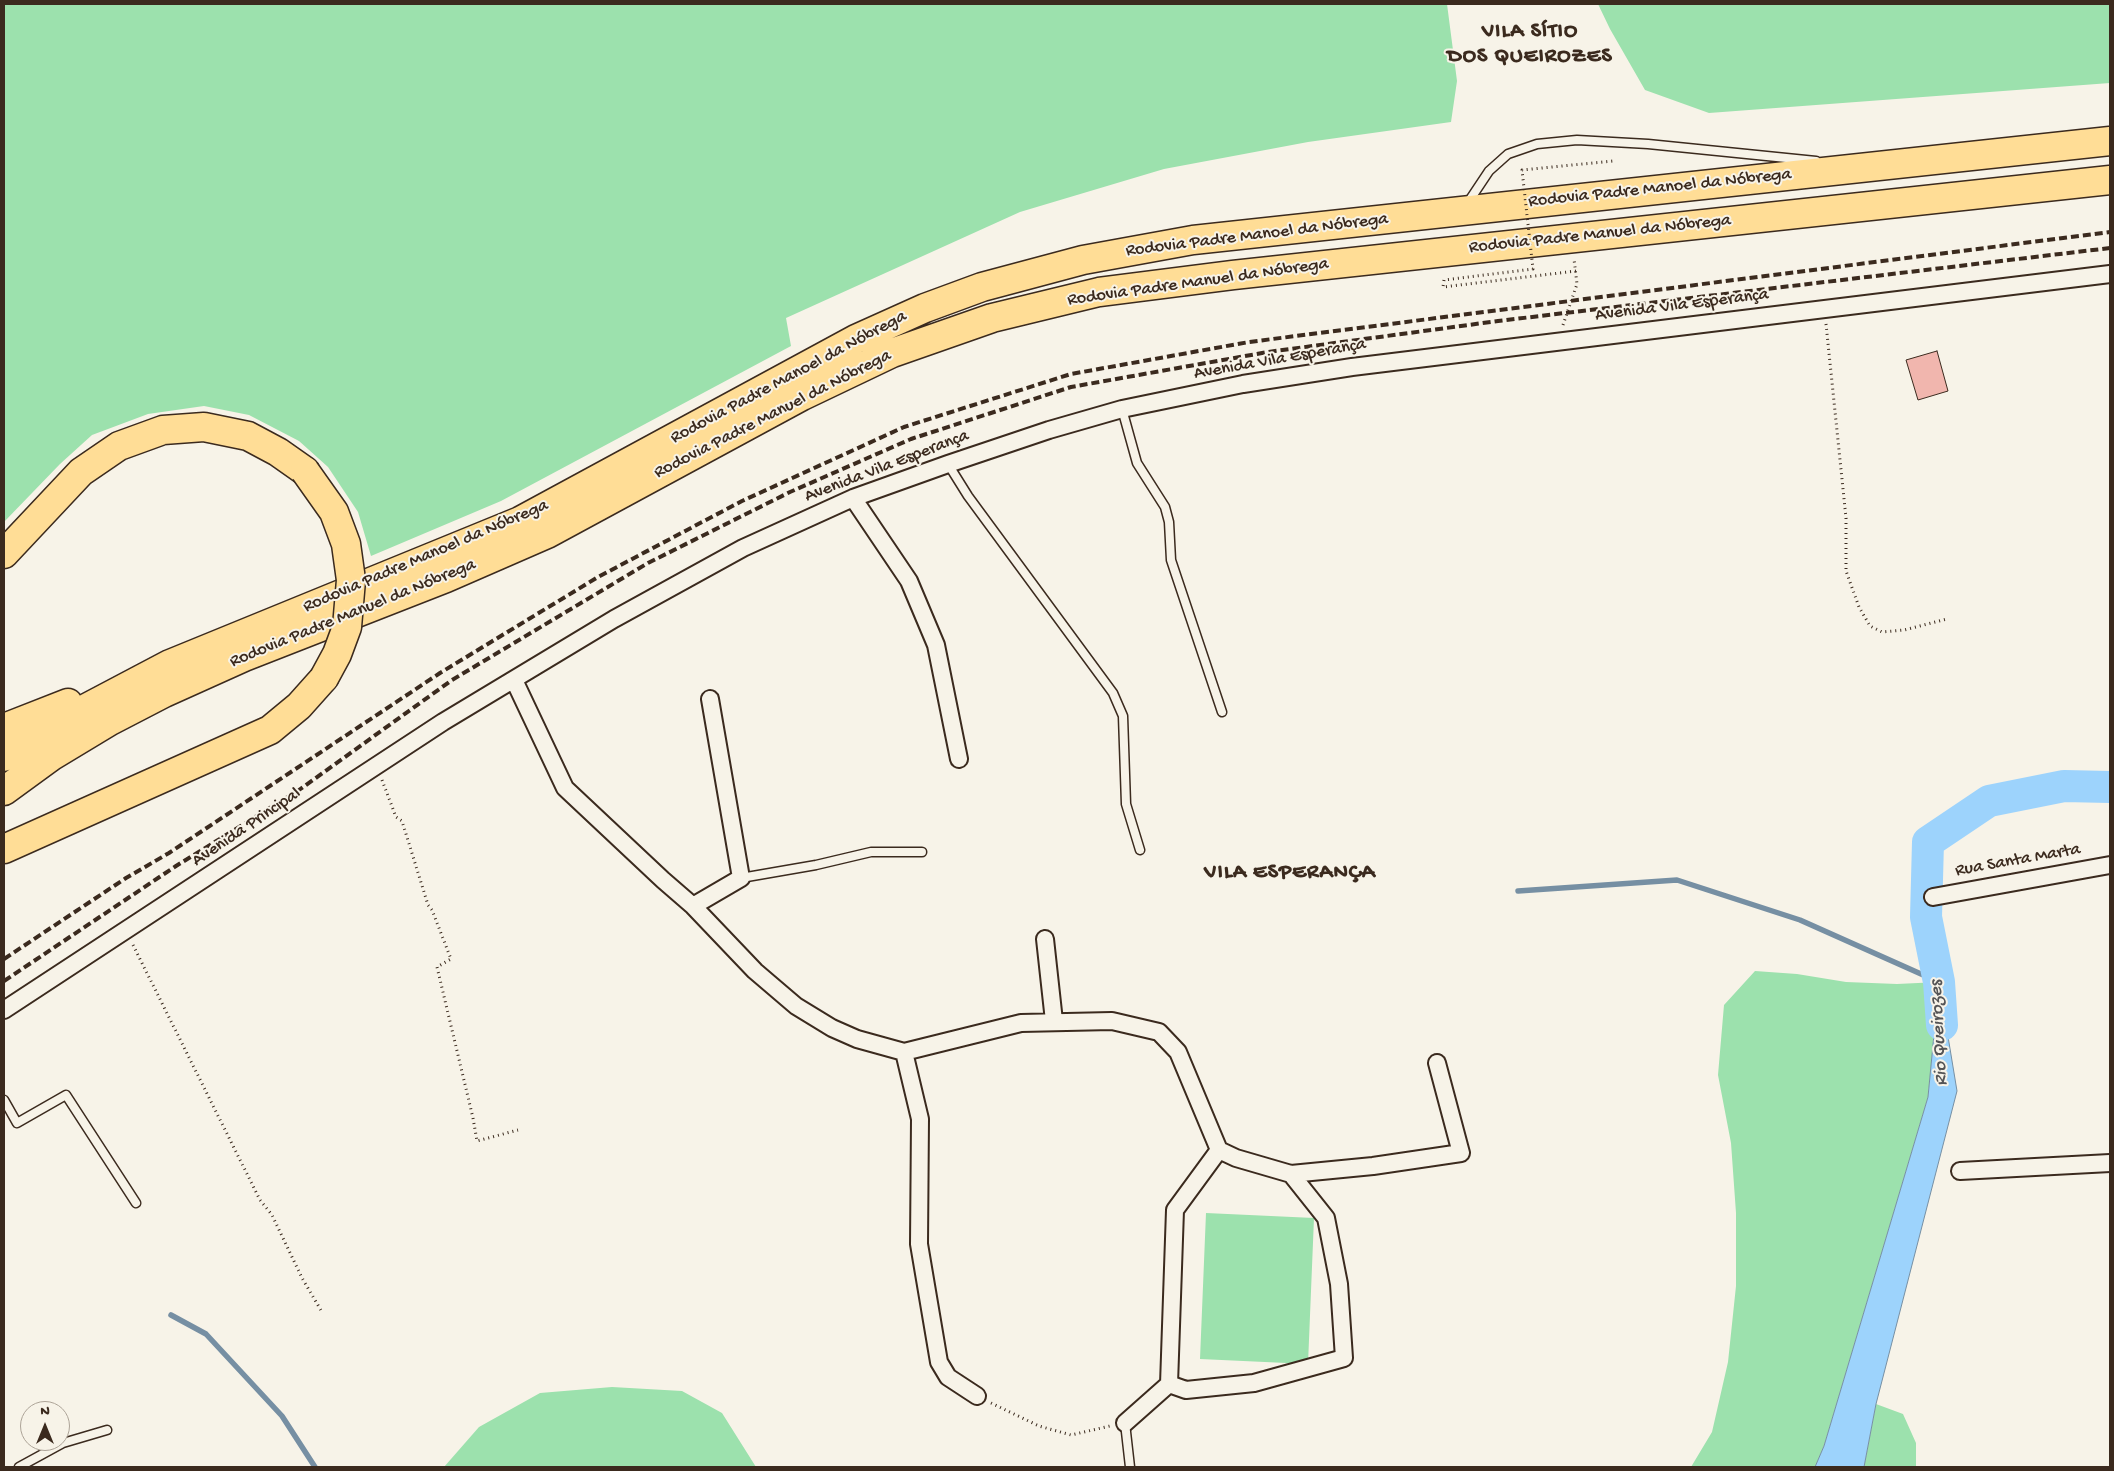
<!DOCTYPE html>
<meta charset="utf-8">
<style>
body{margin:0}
#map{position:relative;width:2114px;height:1471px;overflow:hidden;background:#f7f3e8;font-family:"Gochi Hand",sans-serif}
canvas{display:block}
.frame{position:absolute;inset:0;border:5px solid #3b2a1e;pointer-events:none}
.north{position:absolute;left:20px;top:1401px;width:50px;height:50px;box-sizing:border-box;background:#f7f3e8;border:1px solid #aca397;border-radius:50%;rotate:0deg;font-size:14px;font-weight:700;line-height:20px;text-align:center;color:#3b2a1e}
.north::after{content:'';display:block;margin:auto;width:18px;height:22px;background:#3b2a1e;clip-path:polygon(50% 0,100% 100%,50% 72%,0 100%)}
</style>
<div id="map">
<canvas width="2114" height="1471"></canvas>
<div class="frame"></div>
<div class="north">N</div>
</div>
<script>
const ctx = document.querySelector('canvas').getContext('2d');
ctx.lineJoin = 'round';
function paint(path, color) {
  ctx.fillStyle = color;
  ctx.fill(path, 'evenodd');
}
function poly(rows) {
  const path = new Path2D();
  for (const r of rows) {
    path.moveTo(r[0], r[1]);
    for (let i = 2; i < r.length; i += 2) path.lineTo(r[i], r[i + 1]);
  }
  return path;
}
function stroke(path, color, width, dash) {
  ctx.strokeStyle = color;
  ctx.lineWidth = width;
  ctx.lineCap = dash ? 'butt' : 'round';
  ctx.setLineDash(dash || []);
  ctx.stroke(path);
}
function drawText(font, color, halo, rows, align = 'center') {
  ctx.font = font + ' "Gochi Hand",sans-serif';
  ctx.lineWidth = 4;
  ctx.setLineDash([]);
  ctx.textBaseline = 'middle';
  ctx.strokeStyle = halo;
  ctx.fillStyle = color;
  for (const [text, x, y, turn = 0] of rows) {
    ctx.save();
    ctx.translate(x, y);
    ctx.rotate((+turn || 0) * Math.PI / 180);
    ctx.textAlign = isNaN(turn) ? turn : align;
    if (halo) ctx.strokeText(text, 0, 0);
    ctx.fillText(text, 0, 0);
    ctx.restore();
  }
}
paint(poly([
 [4,4,1447,4,1457,81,1451,122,1308,142,1164,169,1020,212,786,318,791,346,501,501,371,556,358,512,328,467,299,441,249,415,204,406,148,414,92,435,60,464,4,522],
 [1598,4,2110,4,2110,83,1709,113,1645,90,1610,29],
 [1755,971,1797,974,1846,982,1897,984,1939,982,1928,1097,1824,1446,1815,1467,1691,1467,1712,1432,1728,1362,1736,1286,1736,1213,1731,1143,1718,1075,1724,1005],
 [1206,1213,1314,1218,1308,1364,1200,1359],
 [612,1387,682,1391,722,1413,756,1467,444,1467,479,1427,540,1393],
 [1876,1404,1903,1414,1916,1443,1916,1467,1864,1467]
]), '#9ce1ad');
const water = poly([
 [1939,982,1957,1091,1876,1404,1864,1467,1815,1467,1824,1446,1928,1097,1939,982]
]);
paint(water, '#9dd3fc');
stroke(water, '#768fa3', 1);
stroke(poly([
 [1518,891,1677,880,1800,920,1939,982],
 [171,1315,206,1334,282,1416,315,1467]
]), '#768fa3', 5.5);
stroke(poly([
 [1942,1025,1939,982,1926,917,1928,842,1989,801,2064,786,2110,787]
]), '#9dd3fc', 32);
const building = poly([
 [1937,351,1948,391,1918,400,1906,360,1937,351]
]);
paint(building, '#f1b6ae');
stroke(building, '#3b2a1e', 1);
const lane = poly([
 [1467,204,1489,171,1508,154,1537,144,1577,140,1648,144,1816,161],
 [1122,409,1137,463,1165,507,1169,522,1171,560,1222,712],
 [948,464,968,496,1113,693,1123,716,1126,804,1140,850],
 [741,878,816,865,871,852,922,852],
 [4,1100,17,1123,66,1095,136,1203],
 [1125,1423,1130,1467],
 [19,1467,63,1443,107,1430]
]);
const street = poly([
 [853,498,909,581,936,645,959,759],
 [514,680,565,788,663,880,693,906,755,971,796,1006,832,1028,857,1039,904,1052,1021,1023,1112,1021,1159,1032,1178,1052,1219,1150],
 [1933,897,2110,865],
 [693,906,741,878,710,699],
 [1045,939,1054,1021],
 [4,1010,443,722,614,619,743,548,853,498,948,464,1049,430,1122,409,1243,384,1352,367,2110,274],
 [904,1052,920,1119,919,1244,939,1362,948,1377,977,1396],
 [1960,1171,2110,1163],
 [1169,1384,1186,1390,1254,1383,1344,1358,1339,1284,1326,1218,1291,1174],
 [1125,1423,1169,1384,1175,1210,1219,1150,1236,1158,1291,1174,1373,1166,1461,1153,1437,1063]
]);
const highway = poly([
 [4,554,81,472,119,446,163,430,204,427,248,436,278,452,305,471],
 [4,728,68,703],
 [4,757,60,722,170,664,520,521,856,339,925,308,982,287,1083,260,1193,240,2110,141],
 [4,791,52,756,110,721,164,693,244,657,446,578,547,534,802,396,892,353,992,318,1099,292,1233,275,2110,180],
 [4,849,270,730,299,706,324,678]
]);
stroke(lane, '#3b2a1e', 11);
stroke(street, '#3b2a1e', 20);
stroke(highway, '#3b2a1e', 31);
stroke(poly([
 [1826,324,1846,518,1846,571,1859,607,1870,626,1882,632,1904,630,1947,619],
 [1563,325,1577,284,1574,259],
 [382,780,396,817,402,821,428,905,432,910,451,959,437,967,473,1118,477,1141,518,1130],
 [133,945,260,1200,272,1215,302,1278,322,1312],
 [991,1403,1039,1426,1071,1435,1110,1426]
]), '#3b2a1e', 3, [1, 4]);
stroke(lane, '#f7f3e8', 8);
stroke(street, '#f7f3e8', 16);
stroke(highway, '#ffdd96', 28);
stroke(poly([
 [4,959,126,878,169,853,440,673,598,577,742,501,904,427,1071,374,1249,342,2110,232],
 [4,981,176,866,299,790,452,680,648,563,790,492,911,439,1071,387,1268,352,1498,321,2110,248]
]), '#3b2a1e', 4, [8, 4]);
const highwayBridge = poly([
 [305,471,334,512,346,544,351,580,347,627,337,654,324,678]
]);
stroke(highwayBridge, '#3b2a1e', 31, []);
stroke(poly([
 [1576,271,1443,287,1444,280,1533,269,1522,170,1613,161]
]), '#3b2a1e', 3, [1, 4]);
stroke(highwayBridge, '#ffdd96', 28);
drawText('18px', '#3b2a1e', '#f7f3e8', [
 ["Rodovia Padre Manoel da Nóbrega",1660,189,-6],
 ["Rodovia Padre Manuel da Nóbrega",1600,235,-6],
 ["Rodovia Padre Manoel da Nóbrega",1257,236,-7],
 ["Rodovia Padre Manuel da Nóbrega",1198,283,-8],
 ["Avenida Vila Esperança",1682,306,-7],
 ["Avenida Vila Esperança",1280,360,-10],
 ["Rodovia Padre Manoel da Nóbrega",789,378,-28],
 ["Rodovia Padre Manuel da Nóbrega",773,415,-27],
 ["Avenida Vila Esperança",887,467,-21],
 ["Rodovia Padre Manoel da Nóbrega",426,557,-23],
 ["Rodovia Padre Manuel da Nóbrega",353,614,-22],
 ["Avenida Principal",247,828,-34],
 ["Rua Santa Marta",2018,861,-10]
]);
drawText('italic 19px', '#545456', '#f7f3e8', [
 ["Rio Queirozes",1940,1033,-93]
]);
ctx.letterSpacing = '1px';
drawText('bold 22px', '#3b2a1e', '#f7f3e8', [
 ["VILA SÍTIO",1530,33],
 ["DOS QUEIROZES",1530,58],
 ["VILA ESPERANÇA",1290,874]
]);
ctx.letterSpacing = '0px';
</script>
